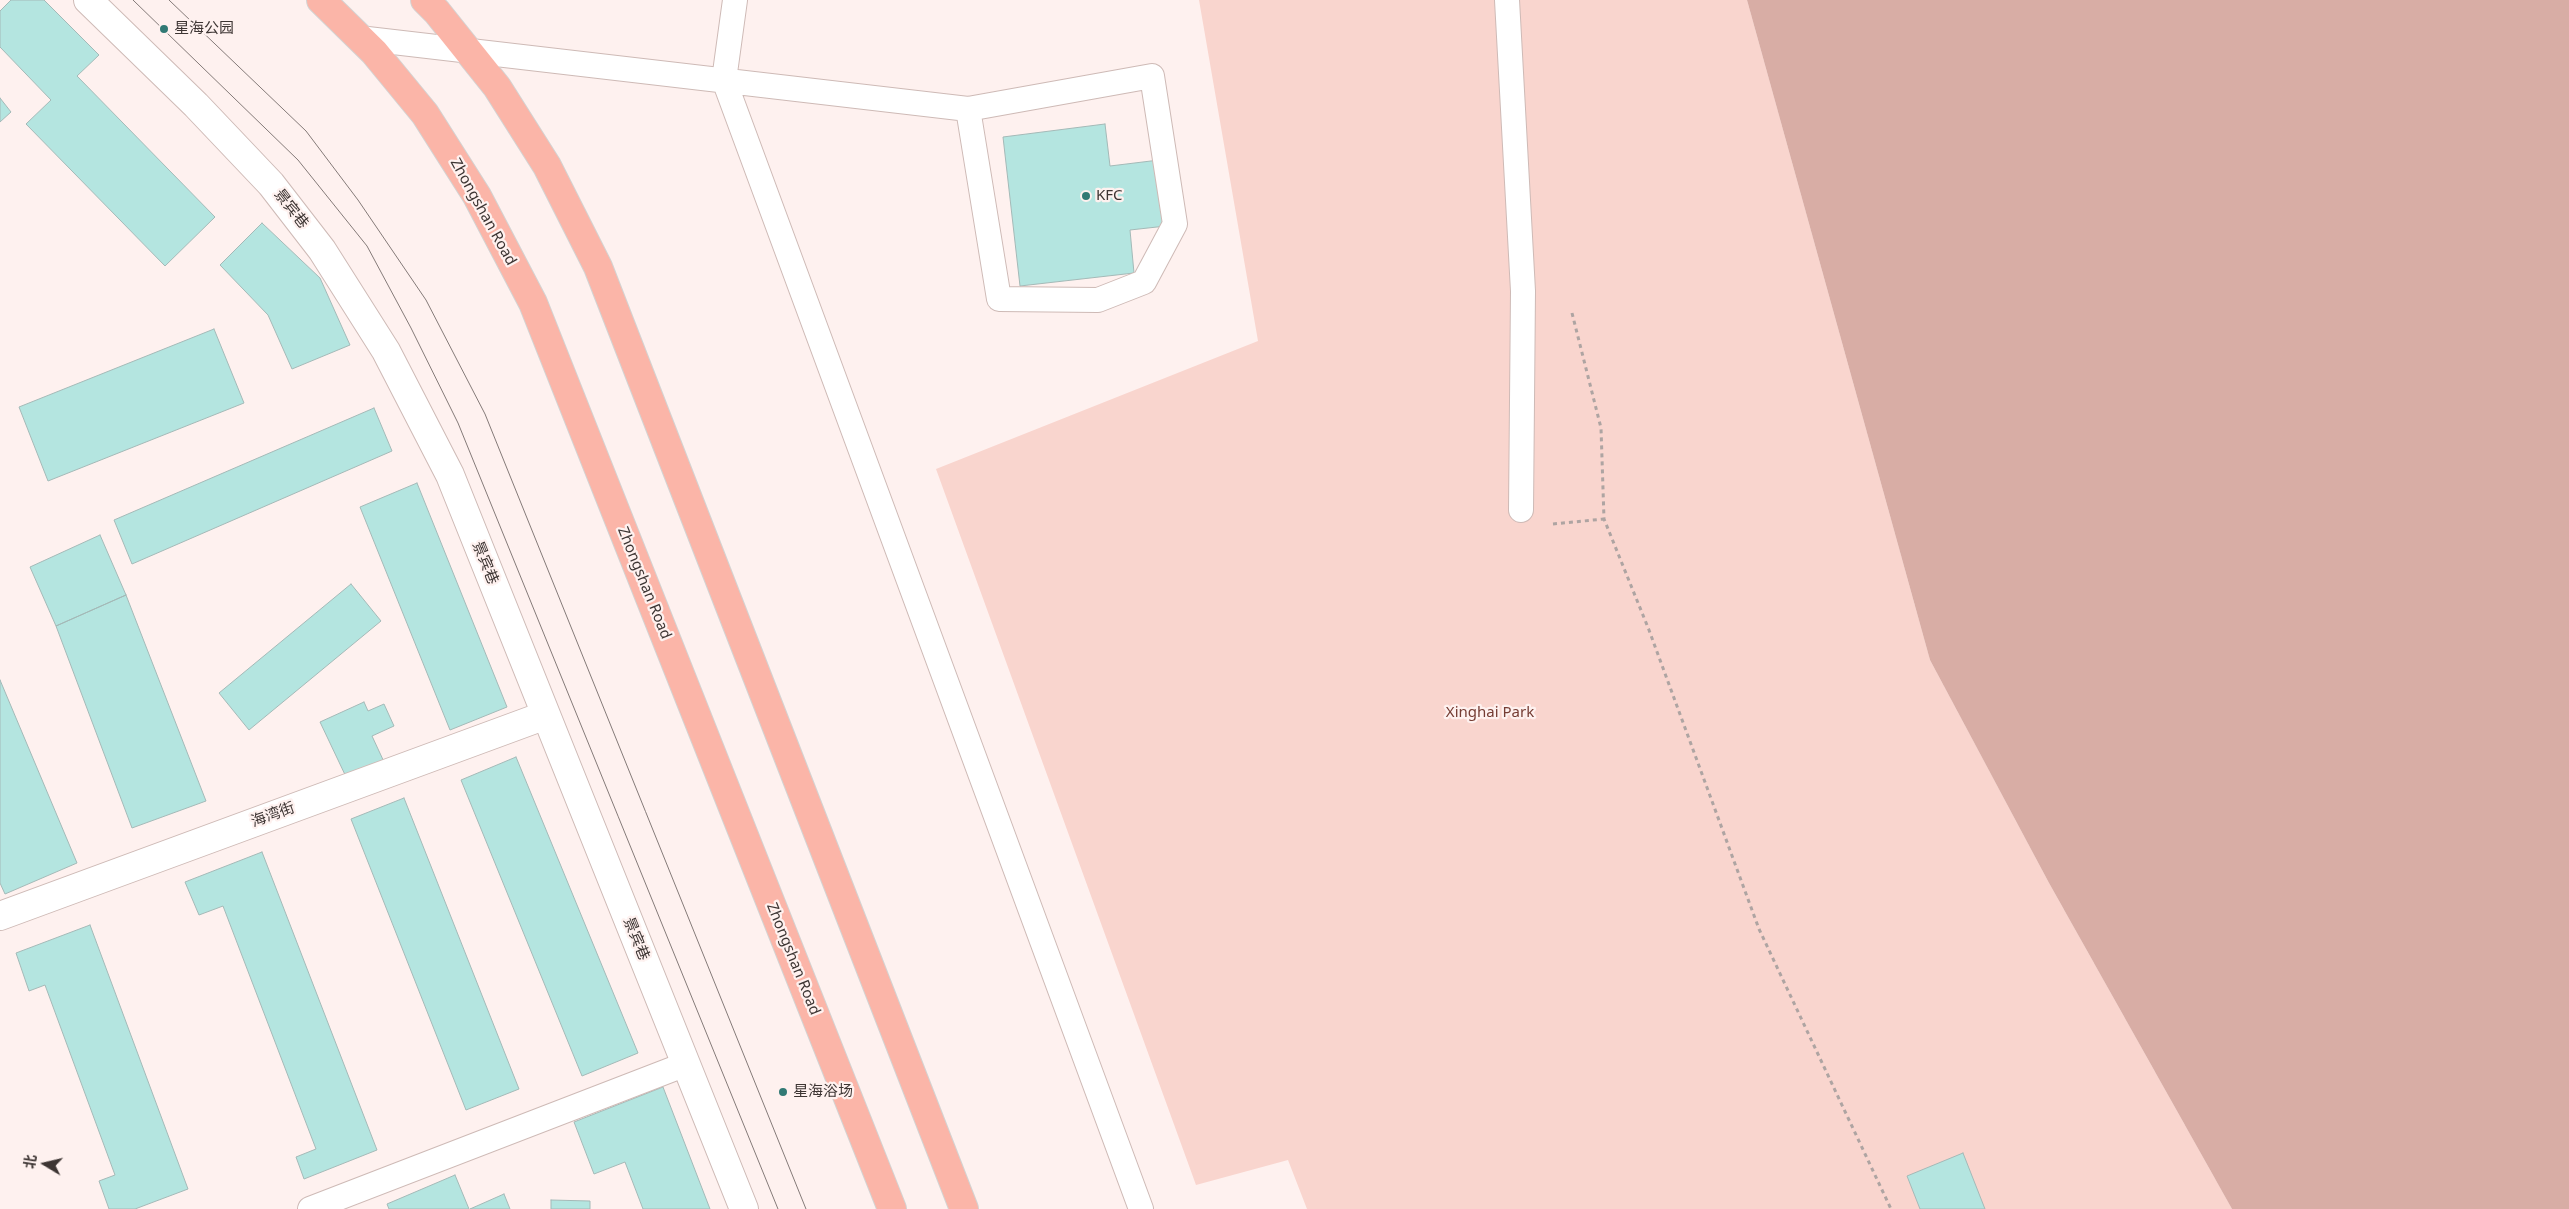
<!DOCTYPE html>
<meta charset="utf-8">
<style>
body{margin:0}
#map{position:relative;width:2569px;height:1209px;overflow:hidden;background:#fef1ef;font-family:"Noto Sans","Noto Sans SC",sans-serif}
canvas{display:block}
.north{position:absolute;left:20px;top:1139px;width:50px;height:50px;-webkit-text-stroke:4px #fef1ef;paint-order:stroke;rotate:279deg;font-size:14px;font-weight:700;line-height:20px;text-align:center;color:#3d3533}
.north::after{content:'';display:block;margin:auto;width:18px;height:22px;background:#3d3533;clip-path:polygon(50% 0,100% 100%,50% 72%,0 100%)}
</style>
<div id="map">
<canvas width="2569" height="1209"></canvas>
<div class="north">北</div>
</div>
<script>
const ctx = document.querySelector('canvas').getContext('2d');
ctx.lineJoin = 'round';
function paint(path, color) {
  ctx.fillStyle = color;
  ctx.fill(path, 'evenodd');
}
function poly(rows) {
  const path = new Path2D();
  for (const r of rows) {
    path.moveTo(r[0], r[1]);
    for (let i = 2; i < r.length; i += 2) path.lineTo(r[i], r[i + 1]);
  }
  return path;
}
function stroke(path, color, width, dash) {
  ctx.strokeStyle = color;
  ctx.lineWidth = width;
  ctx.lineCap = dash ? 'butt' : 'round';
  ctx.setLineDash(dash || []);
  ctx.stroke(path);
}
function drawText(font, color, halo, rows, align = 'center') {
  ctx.font = font + ' "Noto Sans","Noto Sans SC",sans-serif';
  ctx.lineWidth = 4.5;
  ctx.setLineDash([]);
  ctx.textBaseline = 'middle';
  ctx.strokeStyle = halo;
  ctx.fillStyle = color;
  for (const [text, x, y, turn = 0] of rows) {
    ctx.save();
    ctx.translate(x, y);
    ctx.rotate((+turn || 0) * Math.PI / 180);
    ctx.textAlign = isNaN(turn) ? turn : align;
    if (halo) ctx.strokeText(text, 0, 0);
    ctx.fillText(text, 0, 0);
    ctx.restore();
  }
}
paint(poly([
 [1199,0,1747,0,1930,660,2049,883,2232,1209,1307,1209,1288,1160,1196,1185,936,469,1258,341]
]), '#f9d5ce');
paint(poly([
 [1747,0,2569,0,2569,1209,2232,1209,2049,883,1930,660]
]), '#d8ada5');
const building = poly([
 [11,0,44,0,99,55,77,76,215,217,165,266,26,124,51,100,0,47,0,11,11,0],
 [0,98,11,112,0,122,0,98],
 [1105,124,1110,166,1159,160,1166,226,1130,230,1134,273,1020,286,1003,137,1105,124],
 [262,223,320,278,350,345,292,369,268,315,220,265,262,223],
 [214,329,244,403,48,481,19,407,214,329],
 [374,408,392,451,132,564,114,520,374,408],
 [417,483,507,707,450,730,360,507,417,483],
 [100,535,126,595,56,626,30,567,100,535],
 [351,584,381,621,249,730,219,693,351,584],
 [126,595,206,801,132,828,56,626,126,595],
 [0,680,77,863,5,894,0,883,0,680],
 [364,702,368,711,384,704,394,726,372,736,385,764,348,781,320,722,364,702],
 [516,757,638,1053,582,1076,461,780,516,757],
 [404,798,519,1089,466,1110,351,819,404,798],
 [262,852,377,1150,304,1179,296,1157,316,1149,223,906,199,915,185,882,262,852],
 [90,925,188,1189,135,1209,109,1209,99,1181,115,1175,45,985,29,991,16,953,90,925],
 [663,1087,710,1209,643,1209,625,1162,594,1174,574,1122,663,1087],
 [1963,1153,1985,1209,1920,1209,1907,1176,1963,1153],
 [455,1175,469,1209,389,1209,387,1204,455,1175],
 [504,1194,510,1209,470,1209,504,1194],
 [551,1200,590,1201,590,1209,551,1209,551,1200]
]);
paint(building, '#b4e5e0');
stroke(building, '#a4b9b7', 1);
const lane = poly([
 [735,0,724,80,1141,1209],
 [1507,0,1523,291,1521,510],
 [359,38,968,109,1152,76,1175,224,1144,282,1098,300,999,299,968,109],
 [310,1209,686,1064]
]);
const street = poly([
 [88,0,196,105,271,184,322,250,386,351,450,475,744,1209],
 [0,916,546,715]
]);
const highway = poly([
 [321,0,374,52,425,114,477,196,533,303,892,1209],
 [425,0,437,12,497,87,547,166,598,267,964,1209]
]);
stroke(lane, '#cebab6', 26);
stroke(street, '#cebab6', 30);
stroke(highway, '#d4d3d2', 30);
stroke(poly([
 [1572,313,1601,428,1604,519,1649,630,1759,929,1891,1209],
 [1553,524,1604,519]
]), '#aea4a2', 3, [4, 4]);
stroke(lane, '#fff', 24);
stroke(street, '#fff', 28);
stroke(highway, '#fbb5a8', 28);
stroke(poly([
 [133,0,298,160,367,246,411,328,458,423,778,1209],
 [169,0,306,131,358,200,426,300,485,414,806,1209]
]), '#847a78', 1);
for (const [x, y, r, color] of [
 [164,29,5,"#317974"],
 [1086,196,5,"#317974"],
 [783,1092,5,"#317974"]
]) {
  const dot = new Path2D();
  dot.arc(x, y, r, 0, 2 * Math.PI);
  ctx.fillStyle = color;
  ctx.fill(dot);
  stroke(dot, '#fef1ef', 2);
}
drawText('15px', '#3d3533', '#fef1ef', [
 ["星海公园",174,29],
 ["KFC",1096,196],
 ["星海浴场",793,1092]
], 'left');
drawText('15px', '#3d3533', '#fef1ef', [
 ["景宾巷",291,209,52],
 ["Zhongshan Road",483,212,61],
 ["景宾巷",485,563,68],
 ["Zhongshan Road",644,583,68],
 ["海湾街",273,815,-20],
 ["景宾巷",636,939,68],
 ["Zhongshan Road",793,959,68]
]);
drawText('15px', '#753c33', '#fef1ef', [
 ["Xinghai Park",1490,713]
]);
</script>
